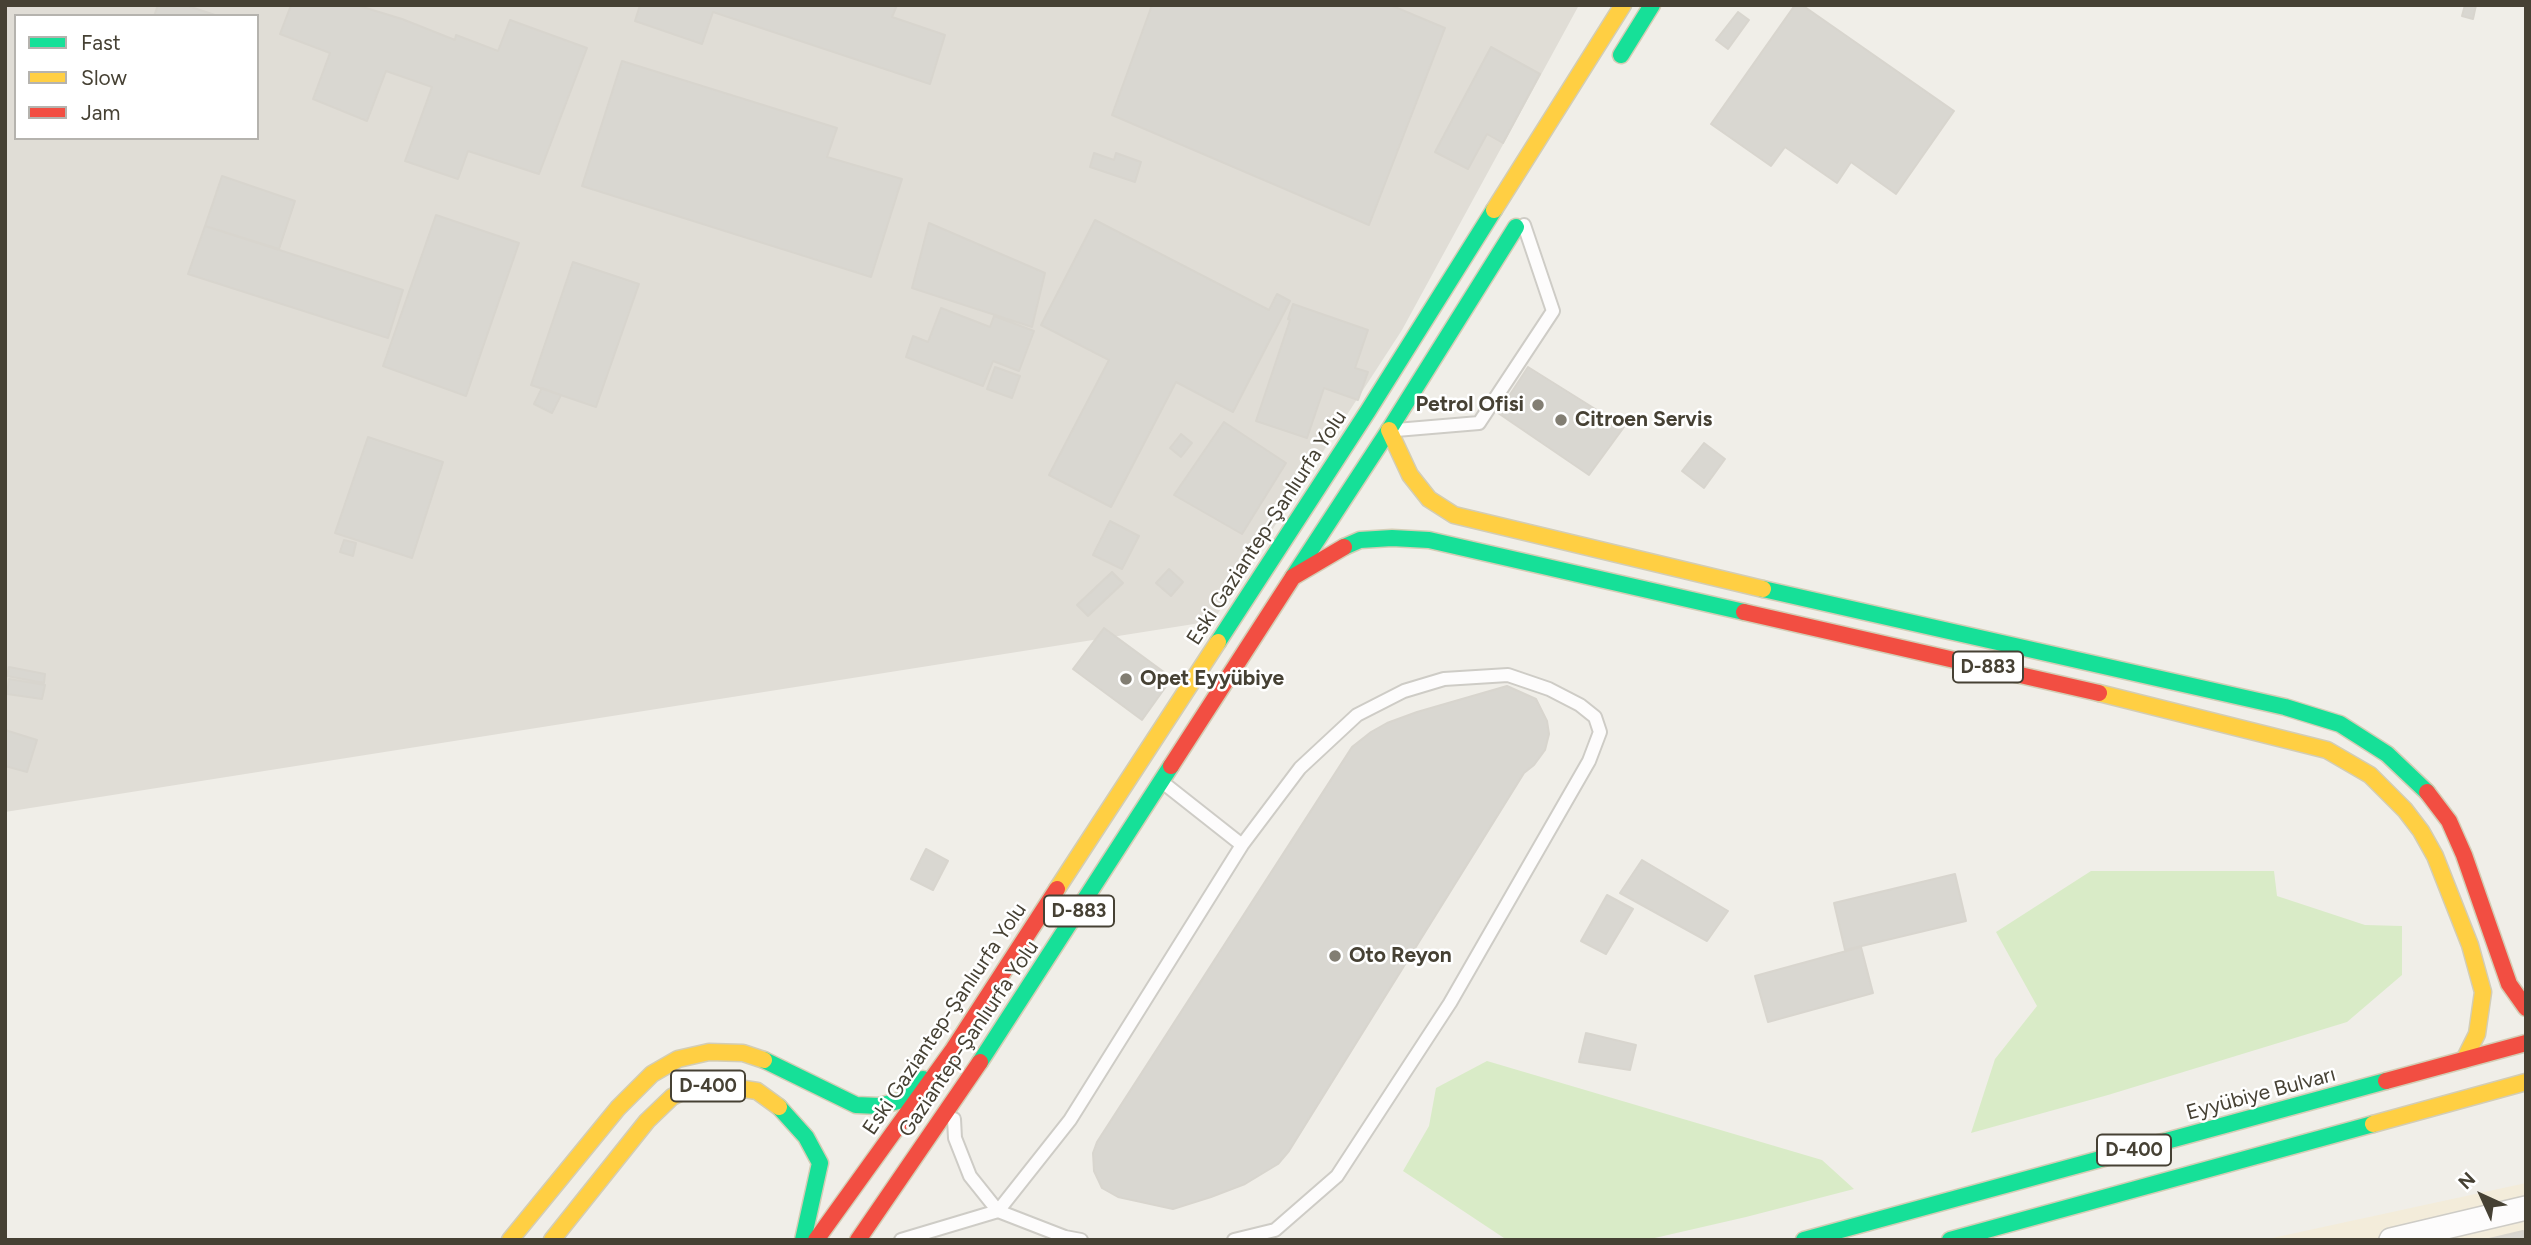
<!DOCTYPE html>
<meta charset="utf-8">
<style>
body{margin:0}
#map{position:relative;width:2531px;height:1245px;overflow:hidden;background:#f0eee8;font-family:Figtree,sans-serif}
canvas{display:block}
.frame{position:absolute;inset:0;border:7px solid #464134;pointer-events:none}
.legend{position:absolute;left:14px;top:14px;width:245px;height:126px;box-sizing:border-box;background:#fff;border:2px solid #b5b3ae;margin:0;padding:9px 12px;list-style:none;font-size:21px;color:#464134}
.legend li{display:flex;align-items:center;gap:14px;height:35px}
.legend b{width:35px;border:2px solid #b5b3ae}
.north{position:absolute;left:2447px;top:1161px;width:70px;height:70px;-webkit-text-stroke:5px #fff;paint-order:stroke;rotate:315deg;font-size:19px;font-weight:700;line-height:28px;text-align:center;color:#464134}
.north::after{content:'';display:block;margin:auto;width:24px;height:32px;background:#464134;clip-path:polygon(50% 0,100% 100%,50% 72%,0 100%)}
</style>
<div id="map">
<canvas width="2531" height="1245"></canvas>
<div class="frame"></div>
<ul class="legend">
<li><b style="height:9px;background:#16e098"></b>Fast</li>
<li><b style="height:9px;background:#ffcf43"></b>Slow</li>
<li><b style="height:9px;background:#f24e42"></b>Jam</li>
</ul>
<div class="north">N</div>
</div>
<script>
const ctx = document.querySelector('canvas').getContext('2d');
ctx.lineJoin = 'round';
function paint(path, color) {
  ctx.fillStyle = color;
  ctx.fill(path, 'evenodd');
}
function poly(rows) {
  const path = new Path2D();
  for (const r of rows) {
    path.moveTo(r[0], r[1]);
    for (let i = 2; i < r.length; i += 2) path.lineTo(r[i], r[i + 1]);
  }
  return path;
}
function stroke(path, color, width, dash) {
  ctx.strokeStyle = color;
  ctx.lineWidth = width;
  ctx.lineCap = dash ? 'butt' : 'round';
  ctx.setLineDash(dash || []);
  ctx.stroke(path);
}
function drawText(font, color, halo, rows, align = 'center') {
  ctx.font = font + ' Figtree,sans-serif';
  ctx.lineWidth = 5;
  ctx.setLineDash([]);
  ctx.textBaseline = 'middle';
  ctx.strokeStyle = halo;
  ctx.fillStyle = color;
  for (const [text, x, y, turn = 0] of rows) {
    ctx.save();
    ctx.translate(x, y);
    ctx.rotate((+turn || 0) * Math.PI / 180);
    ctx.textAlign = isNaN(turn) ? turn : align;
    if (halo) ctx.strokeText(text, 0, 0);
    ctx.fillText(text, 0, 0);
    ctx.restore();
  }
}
paint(poly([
 [2526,1183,2526,1240,2263,1240]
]), '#f3ecda');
paint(poly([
 [5,5,1579,5,1402,330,1213,621,5,812],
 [16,16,257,16,257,138,16,138]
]), '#e0ddd6');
paint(poly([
 [2091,871,2274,871,2277,896,2365,925,2402,926,2402,975,2347,1022,2108,1095,1971,1133,1995,1059,2037,1006,1996,932],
 [1487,1061,1822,1160,1854,1189,1746,1217,1646,1240,1507,1240,1403,1171,1429,1126,1436,1088]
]), '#d9ebc7');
const building = poly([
 [158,5,185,5,218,16,154,16,158,5],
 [291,5,356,5,402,19,455,40,456,35,498,51,510,20,587,48,539,174,468,151,458,179,405,161,432,87,386,71,367,121,313,99,330,53,280,34,291,5],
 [640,5,897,5,892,17,945,35,930,84,713,12,702,44,635,21,640,5],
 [1152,5,1390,5,1445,28,1369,225,1112,115,1152,5],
 [1795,5,1802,5,1954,111,1896,194,1851,162,1837,183,1785,147,1771,166,1711,124,1795,5],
 [2465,5,2476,5,2473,19,2462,16,2465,5],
 [1738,12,1749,20,1728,49,1716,40,1738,12],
 [1491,47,1540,74,1503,143,1487,134,1468,169,1435,152,1491,47],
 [622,61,837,128,827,157,902,179,871,277,582,186,622,61],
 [1094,153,1114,160,1116,153,1141,162,1135,182,1090,167,1094,153],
 [222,176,295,201,279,249,205,226,222,176],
 [436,215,519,243,466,396,383,366,436,215],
 [1095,220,1269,310,1277,294,1290,301,1233,412,1176,382,1111,507,1049,475,1109,360,1041,325,1095,220],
 [929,223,1045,273,1032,327,912,288,929,223],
 [205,226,403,290,388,338,188,274,205,226],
 [573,262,639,284,596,407,531,385,573,262],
 [1293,304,1368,330,1355,368,1368,372,1358,400,1324,388,1307,438,1256,421,1290,320,1288,319,1293,304],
 [941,308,990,327,994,316,1034,331,1019,371,993,361,983,386,906,357,913,336,928,342,941,308],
 [995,367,1020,376,1012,398,987,389,995,367],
 [1528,367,1624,427,1589,475,1498,413,1528,367],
 [542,388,561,395,552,413,534,404,542,388],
 [1224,422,1286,463,1242,534,1174,495,1224,422],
 [1181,434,1192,443,1181,457,1170,448,1181,434],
 [368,437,443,462,412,558,335,533,368,437],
 [1704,443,1725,459,1704,488,1682,471,1704,443],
 [1110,521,1139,536,1122,569,1093,555,1110,521],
 [344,540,356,543,353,556,340,552,344,540],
 [1169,569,1183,582,1171,596,1156,583,1169,569],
 [1112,572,1123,583,1088,616,1077,605,1112,572],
 [1104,628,1172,678,1142,720,1073,669,1104,628],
 [9,667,45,674,44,683,7,676,9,667],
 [9,679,45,685,42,699,7,694,9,679],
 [1507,686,1536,699,1547,721,1549,734,1545,750,1534,765,1524,773,1289,1151,1278,1164,1245,1184,1211,1197,1173,1209,1118,1197,1102,1188,1094,1171,1093,1153,1097,1142,1352,747,1371,732,1387,723,1417,712,1507,686],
 [5,730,37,740,27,772,5,766,5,730],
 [926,849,948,861,933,890,911,879,926,849],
 [1642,860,1728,911,1707,941,1620,893,1642,860],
 [1955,874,1966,921,1845,950,1834,903,1955,874],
 [1607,895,1633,909,1606,954,1581,941,1607,895],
 [1861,947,1873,993,1768,1022,1755,976,1861,947],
 [1586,1033,1636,1045,1630,1070,1579,1062,1586,1033],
 [2523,1231,2525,1240,2485,1240,2523,1231]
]);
paint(building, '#d9d7d1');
stroke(building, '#d8d5ce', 2);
const lane = poly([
 [1396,430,1479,423,1553,311,1524,225],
 [1166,785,1242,845],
 [901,1240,998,1211,970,1176,955,1138,954,1119],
 [1081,1240,1065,1237,998,1211,1070,1120,1242,845,1300,768,1357,715,1404,691,1444,679,1508,675,1549,689,1580,705,1595,717,1600,732,1589,761,1450,1003,1337,1176,1275,1230,1234,1240]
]);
const street = poly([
 [2391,1240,2526,1208]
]);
const fast = poly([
 [1621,55,1652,5],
 [1344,547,1360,540,1392,538,1429,540,1744,612],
 [1293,577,1389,430,1516,227],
 [1763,589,2285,707,2340,724,2387,754,2427,792],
 [1218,642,1368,411,1494,210],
 [764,1060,856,1105,879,1106,902,1100,923,1079],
 [980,1062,1171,766],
 [779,1107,806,1137,820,1163,803,1240],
 [1804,1240,2386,1081],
 [1950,1240,2373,1124]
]);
const slow = poly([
 [1494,210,1623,5],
 [1389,430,1410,475,1429,499,1454,515,1763,589],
 [2099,693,2327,750,2370,775,2405,810,2421,831,2435,856,2470,945,2483,992,2477,1034,2464,1060],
 [1057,889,1218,642],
 [2373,1124,2526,1082],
 [510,1240,618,1108,652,1074,678,1059,709,1052,743,1053,764,1060],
 [552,1240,647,1121,672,1097,695,1085,725,1086,757,1091,779,1107]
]);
const jam = poly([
 [1744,612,2099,693],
 [1171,766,1293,577,1344,547],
 [2427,792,2449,821,2464,855,2509,984,2526,1008],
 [2386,1081,2526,1043],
 [816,1240,952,1051,1057,889],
 [858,1240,980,1062]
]);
stroke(lane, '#ceccc6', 16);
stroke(street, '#ceccc6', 26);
stroke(fast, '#d3cdb5', 19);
stroke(slow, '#d3cdb5', 19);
stroke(jam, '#d3cdb5', 19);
stroke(lane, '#fdfcfc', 12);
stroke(street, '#fdfcfc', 23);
stroke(fast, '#16e098', 16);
stroke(slow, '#ffcf43', 16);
stroke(jam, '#f24e42', 16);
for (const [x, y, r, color] of [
 [1538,405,7,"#827e73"],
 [1561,420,7,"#827e73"],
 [1126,679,7,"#827e73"],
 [1335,956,7,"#827e73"]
]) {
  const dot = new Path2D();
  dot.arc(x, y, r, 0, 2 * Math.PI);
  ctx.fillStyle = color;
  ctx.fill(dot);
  stroke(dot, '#fff', 2.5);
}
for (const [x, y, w] of [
 [1988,667,70],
 [1079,911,70],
 [708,1086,74],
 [2134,1150,74]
]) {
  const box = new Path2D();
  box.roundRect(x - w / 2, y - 15.5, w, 31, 5);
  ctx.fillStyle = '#fff';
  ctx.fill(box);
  stroke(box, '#464134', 2);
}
drawText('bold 19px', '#464134', null, [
 ["D-883",1988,667],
 ["D-883",1079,911],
 ["D-400",708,1086],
 ["D-400",2134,1150]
]);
drawText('bold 21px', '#464134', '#fff', [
 ["Petrol Ofisi",1524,405,"right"],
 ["Citroen Servis",1575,420],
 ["Opet Eyyübiye",1140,679],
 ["Oto Reyon",1349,956]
], 'left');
drawText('21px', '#464134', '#fff', [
 ["Eski Gaziantep-Şanlıurfa Yolu",1267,528,-57],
 ["Eski Gaziantep-Şanlıurfa Yolu",945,1019,-56],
 ["Gaziantep-Şanlıurfa Yolu",969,1039,-56],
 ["Eyyübiye Bulvarı",2261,1094,-15]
]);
</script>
